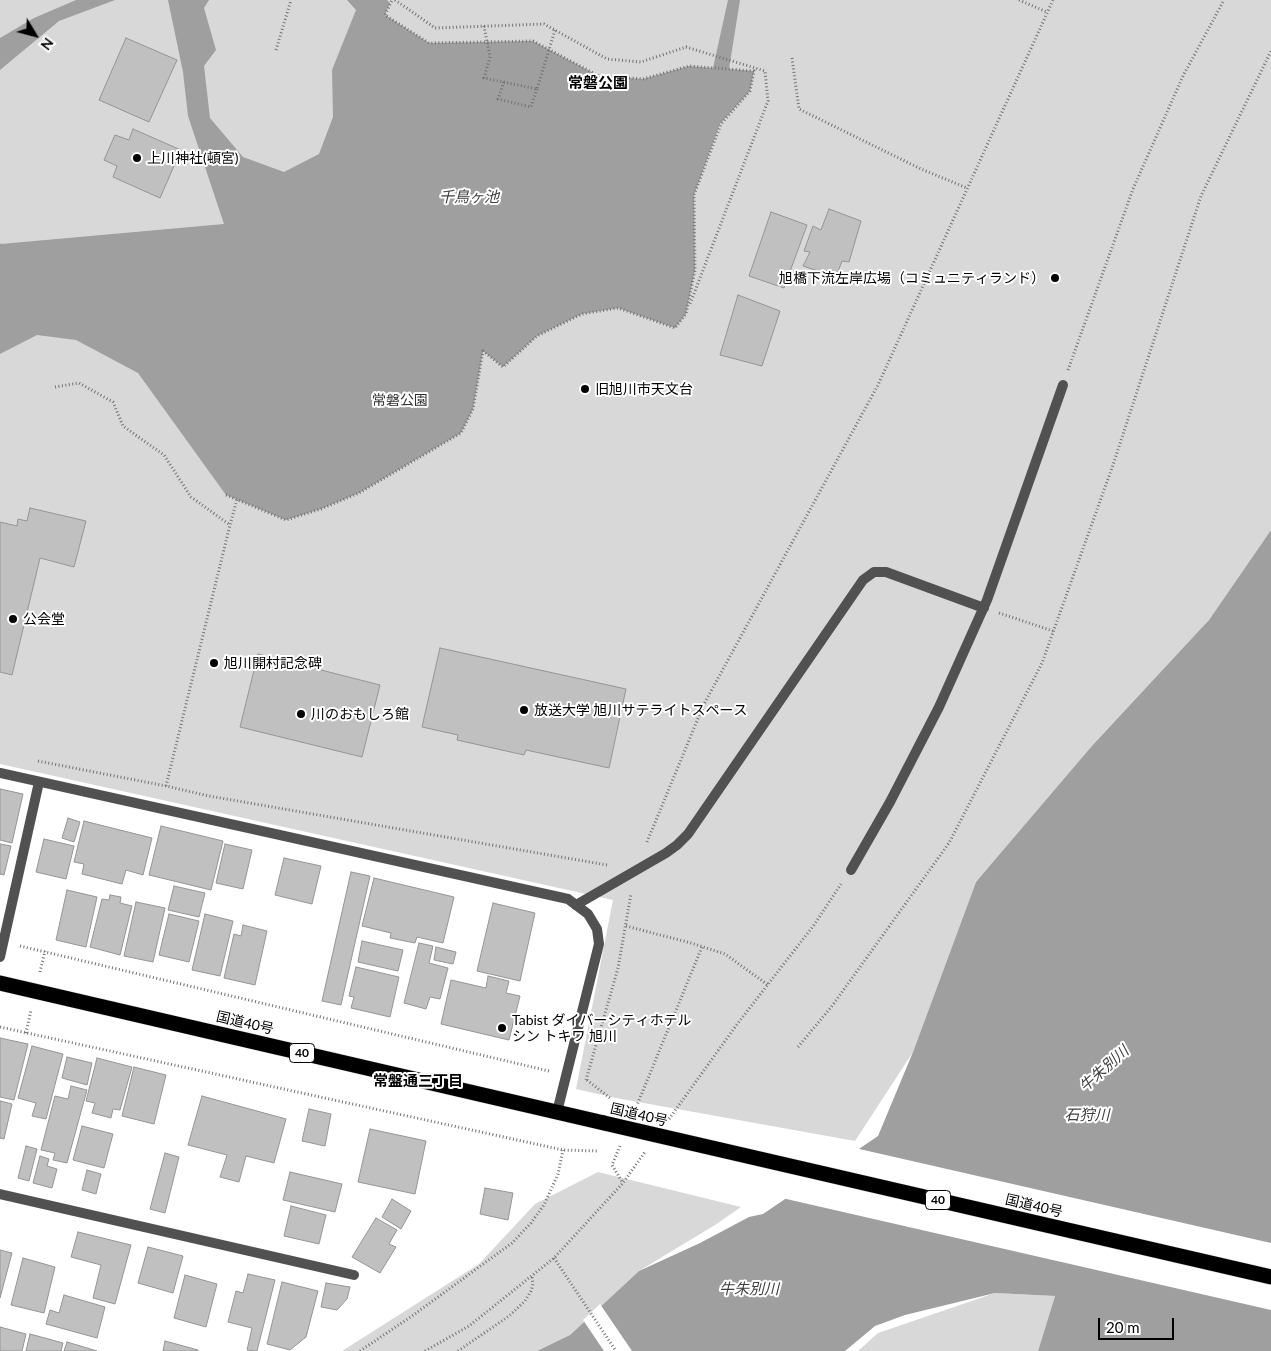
<!DOCTYPE html>
<meta charset="utf-8">
<style>
body{margin:0}
#map{position:relative;width:1271px;height:1351px;overflow:hidden;background:#fff;font-family:Lato,sans-serif}
canvas{display:block}
.north{position:absolute;left:10px;top:10px;width:50px;height:50px;-webkit-text-stroke:4px #fff;paint-order:stroke;rotate:127deg;font-size:14px;font-weight:700;line-height:20px;text-align:center;color:#000}
.north::after{content:'';display:block;margin:auto;width:18px;height:22px;background:#000;clip-path:polygon(50% 0,100% 100%,50% 72%,0 100%)}
.scale{position:absolute;left:1098px;top:1318px;width:76px;height:22px;box-sizing:border-box;border:2px solid #000;border-top:0;padding-left:6px;font-size:15px;line-height:18px;white-space:nowrap;color:#000;-webkit-text-stroke:4px #fff;paint-order:stroke}
</style>
<div id="map">
<canvas width="1271" height="1351"></canvas>
<div class="north">N</div>
<div class="scale">20 m</div>
</div>
<script>
const ctx = document.querySelector('canvas').getContext('2d');
ctx.lineJoin = 'round';
function paint(path, color) {
  ctx.fillStyle = color;
  ctx.fill(path, 'evenodd');
}
function poly(rows) {
  const path = new Path2D();
  for (const r of rows) {
    path.moveTo(r[0], r[1]);
    for (let i = 2; i < r.length; i += 2) path.lineTo(r[i], r[i + 1]);
  }
  return path;
}
function stroke(path, color, width, dash) {
  ctx.strokeStyle = color;
  ctx.lineWidth = width;
  ctx.lineCap = dash ? 'butt' : 'round';
  ctx.setLineDash(dash || []);
  ctx.stroke(path);
}
function drawText(font, color, halo, rows, align = 'center') {
  ctx.font = font + ' Lato,"Noto Sans JP",sans-serif';
  ctx.lineWidth = 4;
  ctx.setLineDash([]);
  ctx.textBaseline = 'middle';
  ctx.strokeStyle = halo;
  ctx.fillStyle = color;
  for (const [text, x, y, turn = 0] of rows) {
    ctx.save();
    ctx.translate(x, y);
    ctx.rotate((+turn || 0) * Math.PI / 180);
    ctx.textAlign = isNaN(turn) ? turn : align;
    if (halo) ctx.strokeText(text, 0, 0);
    ctx.fillText(text, 0, 0);
    ctx.restore();
  }
}
paint(poly([
 [0,0,1271,0,1271,530,1209,620,976,882,913,1052,855,1141,616,1098,576,1089,613,900,0,764],
 [598,1172,741,1207,715,1225,639,1271,570,1335,537,1351,342,1351,479,1264,535,1204],
 [995,1293,1055,1296,1038,1351,858,1351,878,1333]
]), '#d8d8d8');
paint(poly([
 [76,0,115,0,59,21,0,70,0,38,34,18],
 [168,0,209,0,204,8,216,50,204,66,210,118,243,157,284,172,319,154,333,117,332,70,356,10,347,0,387,0,390,3,385,15,429,43,533,41,599,76,643,79,689,66,713,68,728,0,740,0,729,69,754,71,750,91,720,124,694,195,695,270,686,314,675,328,618,308,582,314,537,336,503,367,483,351,473,409,461,433,359,493,321,509,286,520,226,495,138,373,76,340,37,335,0,354,0,243,1,244,224,224,188,116,183,72],
 [1271,530,1271,1351,1038,1351,1055,1296,995,1293,905,1315,875,1326,845,1351,537,1351,570,1335,639,1271,700,1243,749,1217,763,1214,878,1136,913,1052,976,882,1092,746,1209,620]
]), '#9f9f9f');
paint(poly([
 [855,1148,1271,1243,1271,1310,782,1198],
 [600,1304,632,1351,604,1351,583,1320]
]), '#fff');
const building = poly([
 [126,38,177,60,149,122,99,100,126,38],
 [133,129,181,150,160,198,113,177,117,166,104,160,115,135,129,140,133,129],
 [829,209,861,221,849,262,842,261,836,277,803,266,810,252,804,251,813,226,821,230,829,209],
 [771,212,807,225,784,288,749,276,771,212],
 [738,295,780,311,762,366,720,355,738,295],
 [30,508,86,521,74,567,40,558,12,675,0,672,0,522,17,526,18,519,27,521,30,508],
 [440,648,626,689,609,768,526,750,524,755,457,740,458,735,422,727,440,648],
 [258,654,380,685,362,757,240,727,258,654],
 [0,789,23,794,12,843,0,840,0,789],
 [68,818,80,822,74,842,62,838,68,818],
 [84,821,152,838,143,875,126,870,122,884,82,874,84,864,74,862,84,821],
 [161,826,223,841,211,890,149,875,161,826],
 [44,839,74,846,66,879,36,872,44,839],
 [0,844,11,846,4,875,0,874,0,844],
 [225,844,252,850,243,889,216,883,225,844],
 [284,858,321,866,312,904,275,895,284,858],
 [351,872,370,876,341,1005,322,1001,351,872],
 [374,878,454,897,443,943,417,937,415,943,390,938,391,933,362,926,374,878],
 [174,886,205,893,199,917,168,910,174,886],
 [67,890,97,897,86,947,56,940,67,890],
 [110,895,121,897,120,903,132,906,120,955,90,947,102,899,109,900,110,895],
 [136,902,165,908,153,962,124,956,136,902],
 [493,903,535,913,520,981,477,971,493,903],
 [169,914,199,921,189,962,159,955,169,914],
 [205,914,233,921,220,976,192,970,205,914],
 [243,925,267,931,255,985,224,978,234,934,241,936,243,925],
 [362,941,403,950,398,971,358,962,362,941],
 [419,943,433,946,429,963,448,968,440,999,430,997,426,1009,404,1003,419,943],
 [436,947,456,952,453,964,434,960,436,947],
 [356,967,399,977,390,1017,351,1008,354,997,349,996,356,967],
 [488,976,509,981,506,993,520,996,509,1040,441,1024,451,980,486,988,488,976],
 [0,1038,28,1044,14,1100,0,1097,0,1038],
 [32,1046,63,1054,46,1119,32,1116,36,1103,18,1098,32,1046],
 [67,1057,92,1063,87,1085,62,1078,67,1057],
 [97,1058,132,1067,120,1110,113,1109,111,1118,92,1113,95,1103,86,1101,97,1058],
 [134,1067,166,1075,154,1124,122,1116,134,1067],
 [71,1086,87,1090,67,1163,53,1160,55,1153,41,1150,55,1096,68,1099,71,1086],
 [202,1096,286,1119,274,1163,246,1156,239,1182,220,1177,227,1155,188,1145,202,1096],
 [0,1101,12,1104,4,1139,0,1138,0,1101],
 [309,1109,331,1114,325,1146,302,1141,309,1109],
 [82,1126,113,1134,104,1168,73,1160,82,1126],
 [370,1129,426,1141,415,1194,358,1182,370,1129],
 [26,1146,37,1149,29,1181,18,1178,26,1146],
 [165,1153,179,1157,165,1213,150,1209,165,1153],
 [40,1156,49,1159,47,1166,57,1169,52,1188,33,1183,40,1156],
 [87,1170,101,1174,96,1194,82,1190,87,1170],
 [290,1172,342,1184,335,1212,283,1200,290,1172],
 [485,1188,513,1193,508,1220,480,1214,485,1188],
 [392,1199,411,1211,401,1229,382,1217,392,1199],
 [291,1206,326,1215,319,1244,284,1236,291,1206],
 [376,1218,397,1230,389,1244,396,1247,380,1273,352,1257,376,1218],
 [78,1232,131,1245,115,1304,93,1298,101,1265,71,1257,78,1232],
 [148,1247,183,1256,173,1293,138,1283,148,1247],
 [0,1250,12,1253,0,1298,0,1250],
 [23,1258,55,1267,44,1313,11,1305,23,1258],
 [248,1274,275,1280,257,1351,247,1350,252,1328,228,1322,236,1291,243,1293,248,1274],
 [185,1275,217,1284,206,1327,174,1318,185,1275],
 [282,1282,318,1291,306,1337,290,1350,267,1344,282,1282],
 [326,1283,350,1287,347,1299,337,1310,321,1307,326,1283],
 [64,1295,105,1307,97,1338,46,1324,50,1310,59,1313,64,1295],
 [0,1327,26,1334,22,1351,0,1351,0,1327],
 [30,1334,63,1343,61,1351,26,1351,30,1334],
 [165,1341,198,1350,198,1351,163,1351,165,1341],
 [67,1342,97,1351,64,1351,67,1342]
]);
paint(building, '#c0c0c0');
stroke(building, '#959595', 1);
const highway = poly([
 [0,983,604,1123]
]);
stroke(highway, '#dbdbdb', 16);
stroke(poly([
 [395,0,435,28,544,24,607,59,641,62,686,47,765,71,768,101,690,304],
 [1019,0,1047,12],
 [484,26,490,57,484,78,537,89,555,30],
 [276,50,291,0],
 [792,58,799,109,921,169,967,188],
 [504,82,498,99,531,107,537,89],
 [1068,370,1133,189,1183,76,1224,0],
 [55,387,79,383,113,402,123,426,164,455,191,497,230,525],
 [226,495,286,520,321,509,359,493,461,433,473,409,483,351,503,367,537,336,582,314,618,308,675,328,686,314,695,270,694,195,721,124,750,91,754,71,689,66,643,79,599,76,533,41,429,43,385,15,392,0],
 [999,613,1053,631],
 [38,761,166,786,209,796,607,865],
 [166,786,230,525,237,499],
 [647,842,704,704,878,385,1053,0],
 [626,926,691,943,725,954,768,985],
 [20,946,549,1071],
 [40,972,45,951],
 [0,1027,563,1150,598,1151],
 [26,1033,31,1010],
 [798,1047,832,1006,949,843,1042,663,1113,465,1201,196,1271,51],
 [586,1080,618,968,631,894],
 [587,1080,610,1098],
 [635,1110,702,947],
 [669,1119,738,1023,814,925,841,884],
 [620,1146,612,1165,623,1183],
 [554,1258,616,1351],
 [360,1351,412,1316,512,1243,531,1223,544,1205,558,1174,563,1150],
 [425,1351,469,1326,554,1258,623,1183,645,1152],
 [458,1351,509,1316,525,1301,531,1291,533,1284,532,1277]
]), '#737373', 3, [1, 2.5]);
stroke(poly([
 [851,870,890,802,939,707,987,600,1063,385],
 [576,905,666,853,677,845,688,834,863,580,874,572,886,572,984,608]
]), '#515151', 10);
stroke(poly([
 [0,773,568,899,588,914,597,929,599,944,557,1112],
 [0,957,39,782],
 [0,1194,354,1275]
]), '#515151', 10);
stroke(highway, '#000', 15);
const highwayBridge = poly([
 [604,1123,1271,1277]
]);
stroke(highwayBridge, '#dbdbdb', 16, []);
stroke(highwayBridge, '#000', 15);
for (const [x, y, r, color] of [
 [137,158,5,"#000"],
 [1055,278,5,"#000"],
 [585,389,5,"#000"],
 [13,619,5,"#000"],
 [214,663,5,"#000"],
 [524,710,5,"#000"],
 [301,714,5,"#000"],
 [502,1028,5,"#000"]
]) {
  const dot = new Path2D();
  dot.arc(x, y, r, 0, 2 * Math.PI);
  ctx.fillStyle = color;
  ctx.fill(dot);
  stroke(dot, '#fff', 2);
}
for (const [x, y, w] of [
 [302,1053,25],
 [938,1200,25]
]) {
  const box = new Path2D();
  box.roundRect(x - w / 2, y - 9.5, w, 19, 4);
  ctx.fillStyle = '#fff';
  ctx.fill(box);
  stroke(box, '#000', 1);
}
drawText('bold 12px', '#000', null, [
 ["40",302,1053],
 ["40",938,1200]
]);
drawText('14px', '#000', '#fff', [
 ["上川神社(頓宮)",147,158],
 ["旭橋下流左岸広場（コミュニティランド）",1045,278,"right"],
 ["旧旭川市天文台",595,389],
 ["公会堂",23,619],
 ["旭川開村記念碑",224,663],
 ["放送大学 旭川サテライトスペース",534,710],
 ["川のおもしろ館",311,714],
 ["Tabist ダイバーシティホテル",512,1020],
 ["シン トキワ 旭川",512,1036]
], 'left');
drawText('14px', '#2f2f2f', '#fff', [
 ["常磐公園",400,400]
]);
drawText('14px', '#000', '#fff', [
 ["国道40号",245,1023,13],
 ["国道40号",639,1115,13],
 ["国道40号",1034,1206,13]
]);
drawText('bold 15px', '#000', '#fff', [
 ["常磐公園",598,83],
 ["常盤通三丁目",418,1081]
]);
drawText('italic 15px', '#404040', '#fff', [
 ["千鳥ヶ池",469,197],
 ["牛朱別川",1104,1069,-42],
 ["石狩川",1087,1115],
 ["牛朱別川",749,1289]
]);
</script>
